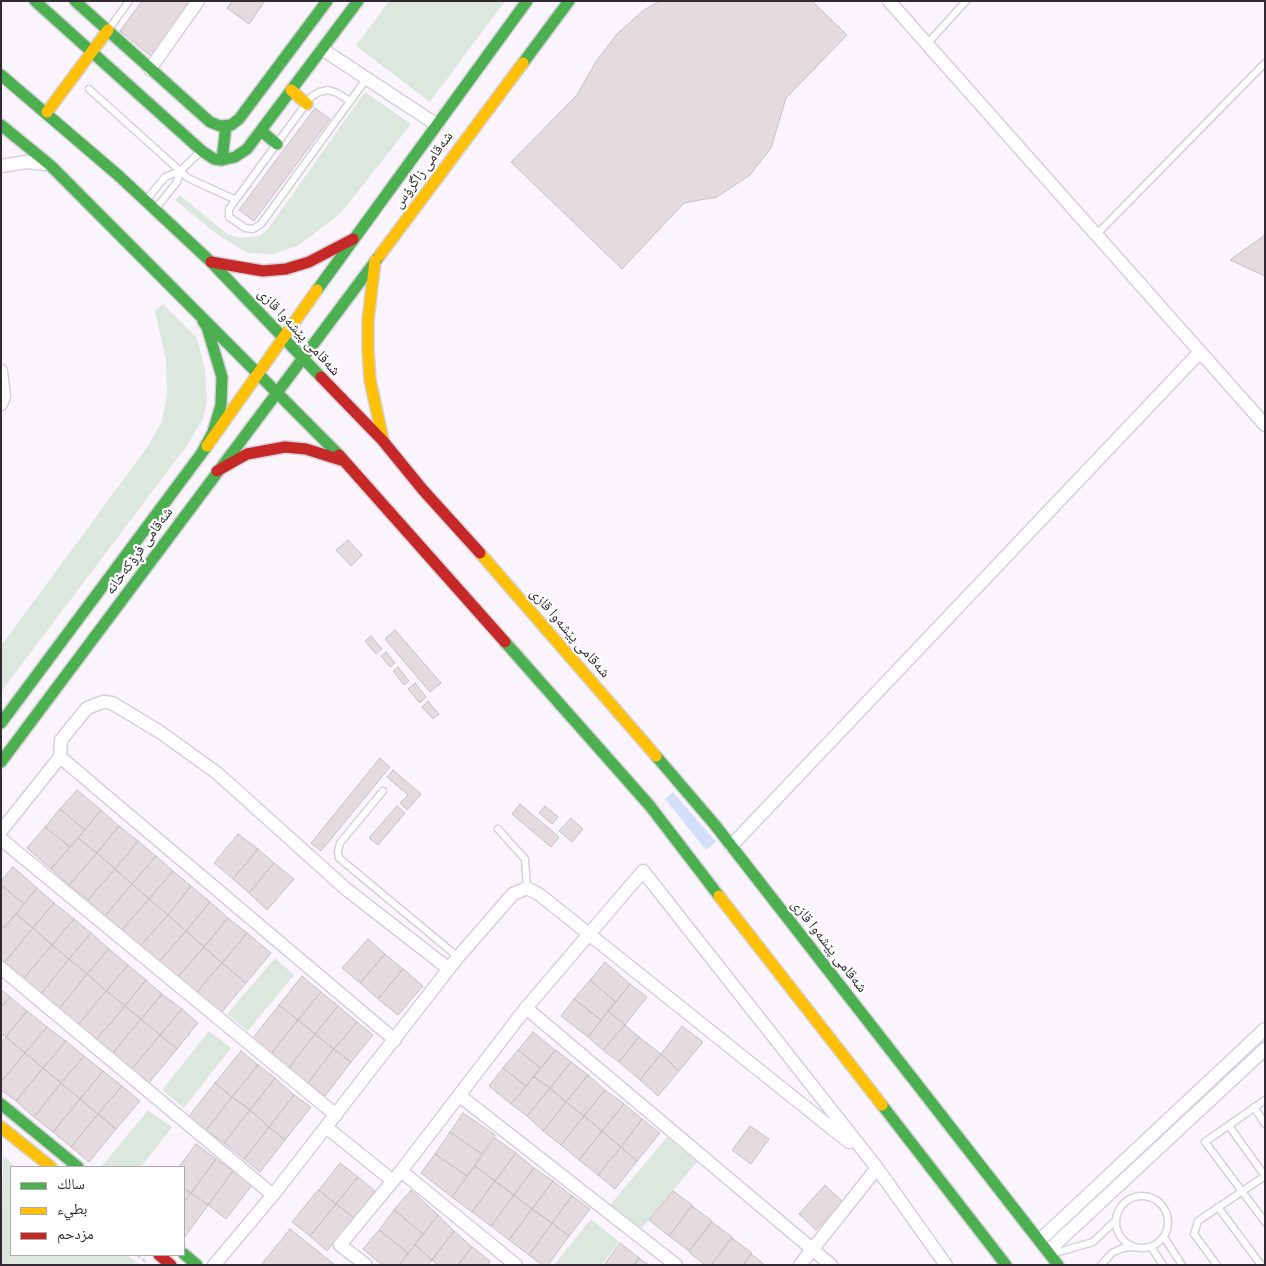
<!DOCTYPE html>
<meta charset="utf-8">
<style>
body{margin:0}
#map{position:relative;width:1266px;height:1266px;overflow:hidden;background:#faf4fc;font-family:"PT Sans Narrow","Noto Naskh Arabic",sans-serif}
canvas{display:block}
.frame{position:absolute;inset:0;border:2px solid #2f2b31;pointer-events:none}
.legend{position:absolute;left:10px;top:1166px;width:175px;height:90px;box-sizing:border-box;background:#fff;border:1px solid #acaaad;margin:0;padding:6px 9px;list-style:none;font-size:15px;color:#2f2b31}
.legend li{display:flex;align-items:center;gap:10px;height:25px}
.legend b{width:25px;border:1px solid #acaaad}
</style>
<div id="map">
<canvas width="1266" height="1266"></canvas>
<div class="frame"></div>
<ul class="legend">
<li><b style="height:6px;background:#4caf50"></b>سالك</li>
<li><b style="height:6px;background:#ffc107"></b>بطيء</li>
<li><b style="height:6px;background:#c62828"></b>مزدحم</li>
</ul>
</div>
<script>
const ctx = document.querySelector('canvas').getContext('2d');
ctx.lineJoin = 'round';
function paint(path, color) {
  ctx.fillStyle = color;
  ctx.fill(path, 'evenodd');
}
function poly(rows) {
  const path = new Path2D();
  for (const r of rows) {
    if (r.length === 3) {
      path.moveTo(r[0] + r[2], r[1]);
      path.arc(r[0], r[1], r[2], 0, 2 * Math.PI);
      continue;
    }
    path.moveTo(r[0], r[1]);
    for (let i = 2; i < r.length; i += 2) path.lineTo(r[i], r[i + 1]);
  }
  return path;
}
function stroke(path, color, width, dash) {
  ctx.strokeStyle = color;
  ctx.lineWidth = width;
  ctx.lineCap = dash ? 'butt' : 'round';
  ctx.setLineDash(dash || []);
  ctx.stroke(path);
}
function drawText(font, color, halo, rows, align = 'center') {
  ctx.font = font + ' "PT Sans Narrow","Noto Naskh Arabic",sans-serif';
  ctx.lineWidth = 4.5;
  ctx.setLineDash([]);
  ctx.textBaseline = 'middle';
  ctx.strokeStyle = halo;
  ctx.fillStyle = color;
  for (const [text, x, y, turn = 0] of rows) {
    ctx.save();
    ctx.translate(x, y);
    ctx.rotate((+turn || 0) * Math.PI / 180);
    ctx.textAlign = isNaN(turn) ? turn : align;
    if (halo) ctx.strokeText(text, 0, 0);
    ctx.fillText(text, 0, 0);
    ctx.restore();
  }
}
paint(poly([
 [389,1,505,1,430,102,356,46],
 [365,92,411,124,341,213,299,245,274,254,248,253,219,236,175,200,180,195,227,234,240,238,259,236,268,229],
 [163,304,197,338,205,371,207,401,203,419,188,444,1,692,1,646,148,446,162,421,167,395,166,360,155,311],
 [275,958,294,975,248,1031,227,1014],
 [209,1031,231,1048,184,1108,162,1090],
 [148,1110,172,1127,141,1167,101,1167],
 [667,1137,697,1162,640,1230,610,1205],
 [3,1156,16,1167,11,1167,11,1255,127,1255,140,1265,1,1265],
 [591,1219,619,1242,601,1265,554,1265]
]), '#dce7dd');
paint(poly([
 [673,792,716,842,706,850,665,799]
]), '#d4dffa');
const building = poly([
 [142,1,195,1,153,58,120,31,142,1],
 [232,1,265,1,249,24,227,8,232,1],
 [659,1,812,1,847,35,786,98,771,148,750,175,717,197,684,203,622,269,511,162,577,95,595,63,617,34,644,10,659,1],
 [315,108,330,119,254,221,239,210,315,108],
 [1265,235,1265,276,1230,260,1265,235],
 [348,540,362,555,351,566,336,550,348,540],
 [395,630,441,683,430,692,385,639,395,630],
 [371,636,382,649,376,654,365,641,371,636],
 [386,652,395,663,390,667,381,656,386,652],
 [398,667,409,681,404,685,393,671,398,667],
 [415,683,426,697,420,703,408,689,415,683],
 [428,701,439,714,433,719,422,707,428,701],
 [380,758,390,767,321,851,311,843,380,758],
 [393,770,421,794,407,810,400,803,408,795,387,777,393,770],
 [77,790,101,810,85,830,60,809,77,790],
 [520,804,559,837,551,847,512,814,520,804],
 [397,806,405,813,378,845,369,838,397,806],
 [545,806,558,817,552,824,539,813,545,806],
 [60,809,85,830,70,847,45,827,60,809],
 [101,810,119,826,97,853,78,838,101,810],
 [571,818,583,829,572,842,559,831,571,818],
 [119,826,138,841,115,869,97,853,119,826],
 [45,827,70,847,51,869,27,848,45,827],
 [238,834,258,849,233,879,214,863,238,834],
 [78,838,97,853,69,885,51,869,78,838],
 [138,841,156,856,132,884,115,869,138,841],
 [258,849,274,863,249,893,233,879,258,849],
 [97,853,115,869,88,900,69,885,97,853],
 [156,856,173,871,149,899,132,884,156,856],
 [274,863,294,879,267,910,249,893,274,863],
 [13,867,37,888,24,904,1,885,1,881,13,867],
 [115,869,132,884,105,916,88,900,115,869],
 [173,871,191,886,168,915,149,899,173,871],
 [132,884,149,899,122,930,105,916,132,884],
 [1,885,24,904,4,928,1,926,1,885],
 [191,886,210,902,186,931,168,915,191,886],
 [37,888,54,903,33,928,16,914,37,888],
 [149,899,168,915,140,946,122,930,149,899],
 [210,902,228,918,204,947,186,931,210,902],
 [54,903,74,919,52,945,33,928,54,903],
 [16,914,33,928,4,963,1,961,1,932,16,914],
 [168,915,186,931,159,962,140,946,168,915],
 [228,918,247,933,222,963,204,947,228,918],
 [74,919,91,933,69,959,52,945,74,919],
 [33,928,52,945,23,979,4,963,33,928],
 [186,931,204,947,177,978,159,962,186,931],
 [91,933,109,949,87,974,69,959,91,933],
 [247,933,271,953,246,983,222,963,247,933],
 [368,939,385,954,360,983,342,968,368,939],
 [52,945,69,959,41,994,23,979,52,945],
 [204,947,222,963,195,994,177,978,204,947],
 [109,949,128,965,106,991,87,974,109,949],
 [385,954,403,969,378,999,360,983,385,954],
 [69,959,87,974,59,1009,41,994,69,959],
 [605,962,630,984,616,1002,590,980,605,962],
 [222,963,246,983,219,1015,195,994,222,963],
 [128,965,146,980,125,1006,106,991,128,965],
 [403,969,423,986,398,1015,378,999,403,969],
 [87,974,106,991,78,1025,59,1009,87,974],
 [302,976,321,992,298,1020,279,1005,302,976],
 [146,980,162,994,141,1019,125,1006,146,980],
 [590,980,616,1002,601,1020,574,999,590,980],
 [630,984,647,997,625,1025,608,1011,630,984],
 [1,990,10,997,1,1007,1,990],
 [106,991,125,1006,96,1040,78,1025,106,991],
 [321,992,338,1006,315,1034,298,1020,321,992],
 [162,994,182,1009,160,1035,141,1019,162,994],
 [10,997,27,1011,6,1037,1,1034,1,1007,10,997],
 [574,999,601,1020,588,1037,561,1016,574,999],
 [279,1005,298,1020,271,1054,252,1039,279,1005],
 [125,1006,141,1019,112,1054,96,1040,125,1006],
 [338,1006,357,1022,334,1049,315,1034,338,1006],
 [182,1009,198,1023,177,1049,160,1035,182,1009],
 [27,1011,47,1027,25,1053,6,1037,27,1011],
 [608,1011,625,1025,603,1050,588,1037,608,1011],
 [141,1019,160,1035,131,1070,112,1054,141,1019],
 [298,1020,315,1034,289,1068,271,1054,298,1020],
 [357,1022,373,1035,351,1062,334,1049,357,1022],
 [625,1025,639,1037,619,1062,603,1050,625,1025],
 [682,1026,703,1042,679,1071,661,1054,682,1026],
 [47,1027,66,1041,43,1068,25,1053,47,1027],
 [533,1032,555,1050,541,1068,518,1050,533,1032],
 [315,1034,334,1049,308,1083,289,1068,315,1034],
 [160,1035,177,1049,148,1084,131,1070,160,1035],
 [6,1037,25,1053,1,1082,1,1042,6,1037],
 [639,1037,661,1054,640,1080,619,1062,639,1037],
 [66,1041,84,1056,61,1083,43,1068,66,1041],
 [334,1049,351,1062,325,1096,308,1083,334,1049],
 [518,1050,540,1068,526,1086,503,1068,518,1050],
 [556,1050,571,1062,550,1088,534,1077,556,1050],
 [241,1051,258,1065,232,1097,215,1083,241,1051],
 [25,1053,43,1068,16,1101,1,1090,1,1082,25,1053],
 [661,1054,679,1071,658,1096,640,1080,661,1054],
 [84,1056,103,1071,80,1099,61,1083,84,1056],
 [571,1062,588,1075,566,1102,550,1088,571,1062],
 [258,1065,275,1078,250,1110,232,1097,258,1065],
 [43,1068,61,1083,34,1117,16,1101,43,1068],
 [503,1068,526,1086,511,1104,489,1086,503,1068],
 [103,1071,122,1086,98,1114,80,1099,103,1071],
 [588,1075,605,1090,584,1116,566,1102,588,1075],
 [534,1077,550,1088,527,1116,511,1104,534,1077],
 [275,1078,294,1095,269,1127,250,1110,275,1078],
 [61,1083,80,1099,53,1132,34,1117,61,1083],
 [215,1083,232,1097,206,1130,189,1116,215,1083],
 [122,1086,140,1101,116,1129,98,1114,122,1086],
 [550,1088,566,1102,543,1131,527,1116,550,1088],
 [605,1090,624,1104,602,1131,584,1116,605,1090],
 [294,1095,311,1107,285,1140,269,1127,294,1095],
 [232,1097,250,1110,224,1143,206,1130,232,1097],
 [80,1099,98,1114,71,1147,53,1132,80,1099],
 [566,1102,584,1116,561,1145,543,1131,566,1102],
 [624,1104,642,1119,621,1147,602,1131,624,1104],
 [250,1110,269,1127,244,1159,224,1143,250,1110],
 [463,1113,495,1135,482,1154,450,1132,463,1113],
 [98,1114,116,1129,89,1162,71,1147,98,1114],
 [584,1116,602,1131,579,1160,561,1145,584,1116],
 [642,1119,660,1133,637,1161,621,1147,642,1119],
 [750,1126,769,1139,751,1164,732,1150,750,1126],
 [269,1127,285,1140,260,1172,244,1159,269,1127],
 [602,1131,621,1147,598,1175,579,1160,602,1131],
 [450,1132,482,1154,467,1176,435,1154,450,1132],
 [495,1138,516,1153,495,1181,475,1166,495,1138],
 [196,1144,216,1159,191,1193,184,1188,184,1167,179,1167,196,1144],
 [621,1147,637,1161,615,1189,598,1175,621,1147],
 [516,1153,534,1168,514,1195,495,1181,516,1153],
 [435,1154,467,1176,452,1197,421,1173,435,1154],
 [216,1159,233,1171,208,1205,191,1193,216,1159],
 [340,1163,358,1177,336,1204,319,1190,340,1163],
 [475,1166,495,1181,472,1212,452,1197,475,1166],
 [534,1168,553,1181,532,1209,514,1195,534,1168],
 [233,1171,252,1185,226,1219,208,1205,233,1171],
 [358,1177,375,1191,354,1218,336,1204,358,1177],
 [495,1181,514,1195,491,1226,472,1212,495,1181],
 [553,1181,572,1196,552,1223,532,1209,553,1181],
 [825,1185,843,1202,816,1230,799,1214,825,1185],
 [184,1188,191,1193,184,1202,184,1188],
 [318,1190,336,1204,310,1236,292,1222,318,1190],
 [411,1190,438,1215,423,1234,394,1210,411,1190],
 [673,1191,692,1205,669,1236,649,1220,673,1191],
 [191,1193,208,1205,184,1238,184,1202,191,1193],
 [514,1195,532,1209,509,1240,491,1226,514,1195],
 [572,1196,590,1209,569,1236,552,1223,572,1196],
 [336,1204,354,1218,327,1251,310,1236,336,1204],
 [692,1206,712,1221,689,1251,669,1236,692,1206],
 [532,1209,552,1223,529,1255,509,1240,532,1209],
 [394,1210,423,1234,408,1253,379,1230,394,1210],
 [438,1215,454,1231,432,1260,415,1245,438,1215],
 [712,1222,732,1237,711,1265,705,1265,689,1252,712,1222],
 [552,1223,569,1236,548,1265,542,1265,529,1255,552,1223],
 [290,1229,335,1265,261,1265,290,1229],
 [379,1230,408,1253,399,1265,382,1265,363,1249,379,1230],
 [454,1231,472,1247,458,1265,437,1265,432,1260,454,1231],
 [732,1238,752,1253,743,1265,711,1265,732,1238],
 [620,1243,639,1258,634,1265,604,1265,620,1243],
 [415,1245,432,1260,428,1265,399,1265,415,1245],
 [472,1247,490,1261,488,1265,458,1265,472,1247],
 [751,1254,765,1265,743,1265,751,1254],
 [639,1258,649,1265,634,1265,639,1258]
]);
paint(building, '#e5dadd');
stroke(building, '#c7c0c3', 1);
const lane = poly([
 [109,29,129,1],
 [927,44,966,1],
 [89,89,188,178,236,200],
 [350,101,337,93,328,90,319,92,311,97,229,209,229,217,245,228,253,229,261,224,367,78],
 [148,198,165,177,180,171,200,152],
 [157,207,177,182,180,171],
 [1096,235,1265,63],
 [383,791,340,843,338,851,339,858,458,957],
 [498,829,525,859,527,888],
 [1265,1100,1205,1142,1265,1222],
 [1254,1107,1265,1124],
 [1229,1126,1265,1176],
 [1142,1222,26],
 [1218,1207,1261,1265],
 [1164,1237,1182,1265],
 [1151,1247,1163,1265],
 [1055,1253,1093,1242,1116,1220],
 [1101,1265,1112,1253,1123,1248,1133,1247],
 [1217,1265,1194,1234,1198,1221,1265,1176]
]);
const street = poly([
 [889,1,1265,425],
 [322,49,437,125],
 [150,69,198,1],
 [1,166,26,162,46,164],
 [1,371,4,397,1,404],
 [60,757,395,1040],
 [1,831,60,757,61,740,87,708,103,702,112,703,160,732,217,773,346,889,449,969],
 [1,839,336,1115],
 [731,846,1200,352],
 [1,968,273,1195],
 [526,1008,831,1265],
 [460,1096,676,1265],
 [326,1127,393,1181],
 [401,1171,516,1265],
 [1040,1240,1265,1029],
 [1048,1251,1265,1049],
 [214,1265,273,1195,458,957,513,894,527,888,540,895,849,1142],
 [366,1265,340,1245,401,1171,526,1008,643,871,877,1168,946,1265],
 [800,1265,877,1168]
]);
const fast = poly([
 [35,1,202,151,214,159,222,160,235,157,247,149,358,1],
 [75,1,210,122,220,126,231,125,239,119,327,1],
 [523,63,569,1],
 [1,75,119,176,211,262,321,377],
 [1,125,50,165,339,455],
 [261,131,277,144],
 [222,160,226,126],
 [317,290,527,1],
 [200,456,213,432,221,405,222,377,207,327,203,321],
 [505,642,650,806,719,896],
 [1,723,207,446],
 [656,756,715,825,1058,1265],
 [1,762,380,255],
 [1,1104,78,1167],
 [882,1105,1006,1265],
 [184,1254,197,1265]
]);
const slow = poly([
 [291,90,307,104],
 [47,112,108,30],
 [380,255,523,63],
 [375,261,368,320,368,350,370,380,383,440],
 [207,446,317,290],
 [480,553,656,756],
 [719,896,882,1105],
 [1,1127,51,1167]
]);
const jam = poly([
 [211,262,263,271,286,269,309,262,353,239],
 [321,377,383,441,423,490,480,553],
 [339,455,505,642],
 [217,471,247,454,285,447,306,449,341,460],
 [159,1255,171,1265]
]);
stroke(lane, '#d6d1d8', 9);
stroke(street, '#d6d1d8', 15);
stroke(fast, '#d6d1d8', 14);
stroke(slow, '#d6d1d8', 14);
stroke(jam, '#d6d1d8', 14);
stroke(poly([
 [137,1255,146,1262]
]), '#d7d5d8', 2.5, [4, 2.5]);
stroke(lane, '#fefdff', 6);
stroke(street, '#fefdff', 12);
stroke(fast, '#4caf50', 11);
stroke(slow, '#ffc107', 11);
stroke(jam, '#c62828', 11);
drawText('15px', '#2f2b31', '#fff', [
 ["شەقامی زاگرۆس",423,170,-54],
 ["شەقامی پێشەوا قازی",299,332,47],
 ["شەقامی فڕۆکەخانە",139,551,-54],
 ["شەقامی پێشەوا قازی",570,633,49],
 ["شەقامی پێشەوا قازی",829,946,52]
]);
</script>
